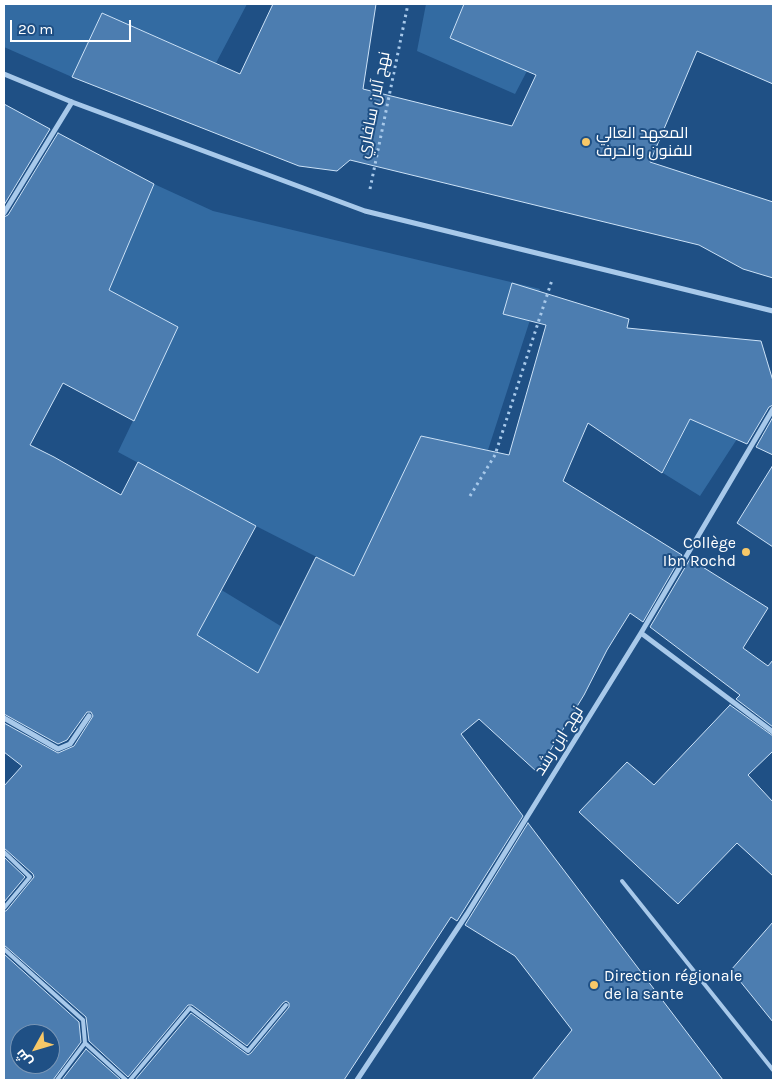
<!DOCTYPE html>
<meta charset="utf-8">
<style>
body{margin:0}
#map{position:relative;width:777px;height:1084px;overflow:hidden;background:#1f5085;font-family:Karla,Cairo,sans-serif}
canvas{display:block}
.frame{position:absolute;inset:0;border:5px solid #fff;pointer-events:none}
.north{position:absolute;left:10px;top:1024px;width:50px;height:50px;box-sizing:border-box;background:#1f5085;border:1px solid #7996b6;border-radius:50%;rotate:231deg;font-size:14px;font-weight:700;line-height:20px;text-align:center;color:#fff}
.north::after{content:'';display:block;margin:auto;width:18px;height:22px;background:#f7c868;clip-path:polygon(50% 0,100% 100%,50% 72%,0 100%)}
.scale{position:absolute;left:10px;top:20px;width:121px;height:22px;box-sizing:border-box;border:2px solid #fff;border-top:0;padding-left:6px;font-size:15px;line-height:18px;white-space:nowrap;color:#fff;-webkit-text-stroke:4px #1f5085;paint-order:stroke}
</style>
<div id="map">
<canvas width="777" height="1084"></canvas>
<div class="frame"></div>
<div class="north">ش</div>
<div class="scale">20 m</div>
</div>
<script>
const ctx = document.querySelector('canvas').getContext('2d');
ctx.lineJoin = 'round';
function paint(path, color) {
  ctx.fillStyle = color;
  ctx.fill(path, 'evenodd');
}
function poly(rows) {
  const path = new Path2D();
  for (const r of rows) {
    path.moveTo(r[0], r[1]);
    for (let i = 2; i < r.length; i += 2) path.lineTo(r[i], r[i + 1]);
  }
  return path;
}
function stroke(path, color, width, dash) {
  ctx.strokeStyle = color;
  ctx.lineWidth = width;
  ctx.lineCap = dash ? 'butt' : 'round';
  ctx.setLineDash(dash || []);
  ctx.stroke(path);
}
function drawText(font, color, halo, rows, align = 'center') {
  ctx.font = font + ' Karla,Cairo,sans-serif';
  ctx.lineWidth = 4;
  ctx.setLineDash([]);
  ctx.textBaseline = 'middle';
  ctx.strokeStyle = halo;
  ctx.fillStyle = color;
  for (const [text, x, y, turn = 0] of rows) {
    ctx.save();
    ctx.translate(x, y);
    ctx.rotate((+turn || 0) * Math.PI / 180);
    ctx.textAlign = isNaN(turn) ? turn : align;
    if (halo) ctx.strokeText(text, 0, 0);
    ctx.fillText(text, 0, 0);
    ctx.restore();
  }
}
paint(poly([
 [4,4,247,4,216,63,102,13,72,77,4,47],
 [426,4,464,4,450,38,527,71,515,94,417,51],
 [154,184,213,211,540,289,488,450,421,436,354,576,256,526,118,452,178,327,109,290],
 [690,419,737,439,700,496,663,473],
 [210,583,320,650,290,694,131,621]
]), '#336ba2');
const building = poly([
 [273,4,376,4,363,89,512,126,536,75,450,38,464,4,773,4,773,84,697,51,650,162,773,202,773,278,743,269,699,245,350,160,337,171,299,166,72,77,102,13,240,74,273,4],
 [4,104,50,129,4,205,4,104],
 [58,133,154,184,109,290,178,327,134,421,63,383,30,445,54,457,121,495,138,462,256,526,197,635,258,673,316,557,354,576,421,436,509,455,546,325,503,314,512,283,629,319,627,328,761,341,773,381,773,405,769,407,747,444,690,419,662,473,588,423,563,481,682,555,643,622,630,613,607,650,584,695,537,772,479,719,461,734,523,816,457,921,451,917,344,1080,135,1080,191,1013,248,1055,251,1053,289,1007,289,1003,286,1001,283,1003,247,1046,192,1005,188,1005,128,1077,89,1041,86,1017,4,945,4,912,7,910,34,877,33,874,4,848,4,786,22,766,4,752,4,723,58,753,74,746,93,716,91,712,87,712,67,740,58,744,4,714,4,217,8,215,58,133],
 [773,417,773,455,756,447,773,417],
 [773,465,773,547,737,523,773,465],
 [690,559,768,608,743,648,768,666,773,660,773,727,736,699,740,695,650,627,690,559],
 [730,705,773,736,773,751,748,775,773,802,773,876,737,843,678,904,579,812,627,762,654,785,730,705],
 [528,823,723,1080,532,1080,572,1030,515,956,465,925,528,823],
 [4,857,25,877,4,902,4,857],
 [773,922,773,1022,731,970,773,922],
 [4,954,79,1022,81,1042,53,1080,4,1080,4,954],
 [20,1034,50,1034,50,1064,20,1064,20,1034],
 [86,1049,121,1080,62,1080,86,1049]
]);
paint(building, '#4c7db0');
stroke(building, '#cce2f7', 1);
stroke(poly([
 [370,189,408,4],
 [470,496,495,455,552,280]
]), '#a8c9ea', 3, [2.5, 4]);
stroke(poly([
 [4,852,30,877,4,908],
 [622,881,773,1070],
 [4,949,83,1020,85,1043,126,1080],
 [57,1080,85,1043],
 [130,1080,190,1008,248,1051,286,1005]
]), '#a8c9ea', 4);
stroke(poly([
 [4,74,72,102,365,211,773,311],
 [4,213,72,102],
 [641,633,773,732],
 [4,718,58,749,70,744,89,716],
 [357,1080,467,914,641,633,773,409]
]), '#a8c9ea', 5);
for (const [x, y, r, color] of [
 [586,142,5,"#f7c868"],
 [746,552,5,"#f7c868"],
 [594,985,5,"#f7c868"]
]) {
  const dot = new Path2D();
  dot.arc(x, y, r, 0, 2 * Math.PI);
  ctx.fillStyle = color;
  ctx.fill(dot);
  stroke(dot, '#1f5085', 2);
}
drawText('16px', '#fff', '#1f5085', [
 ["نهج آلان سافاري",374,105,-78],
 ["نهج ابن رشد",559,741,-58]
]);
drawText('16px', '#fff', '#1f5085', [
 ["المعهد العالي",596,133],
 ["للفنون والحرف",596,151],
 ["Collège",736,543,"right"],
 ["Ibn Rochd",736,561,"right"],
 ["Direction régionale",604,976],
 ["de la sante",604,994]
], 'left');
</script>
